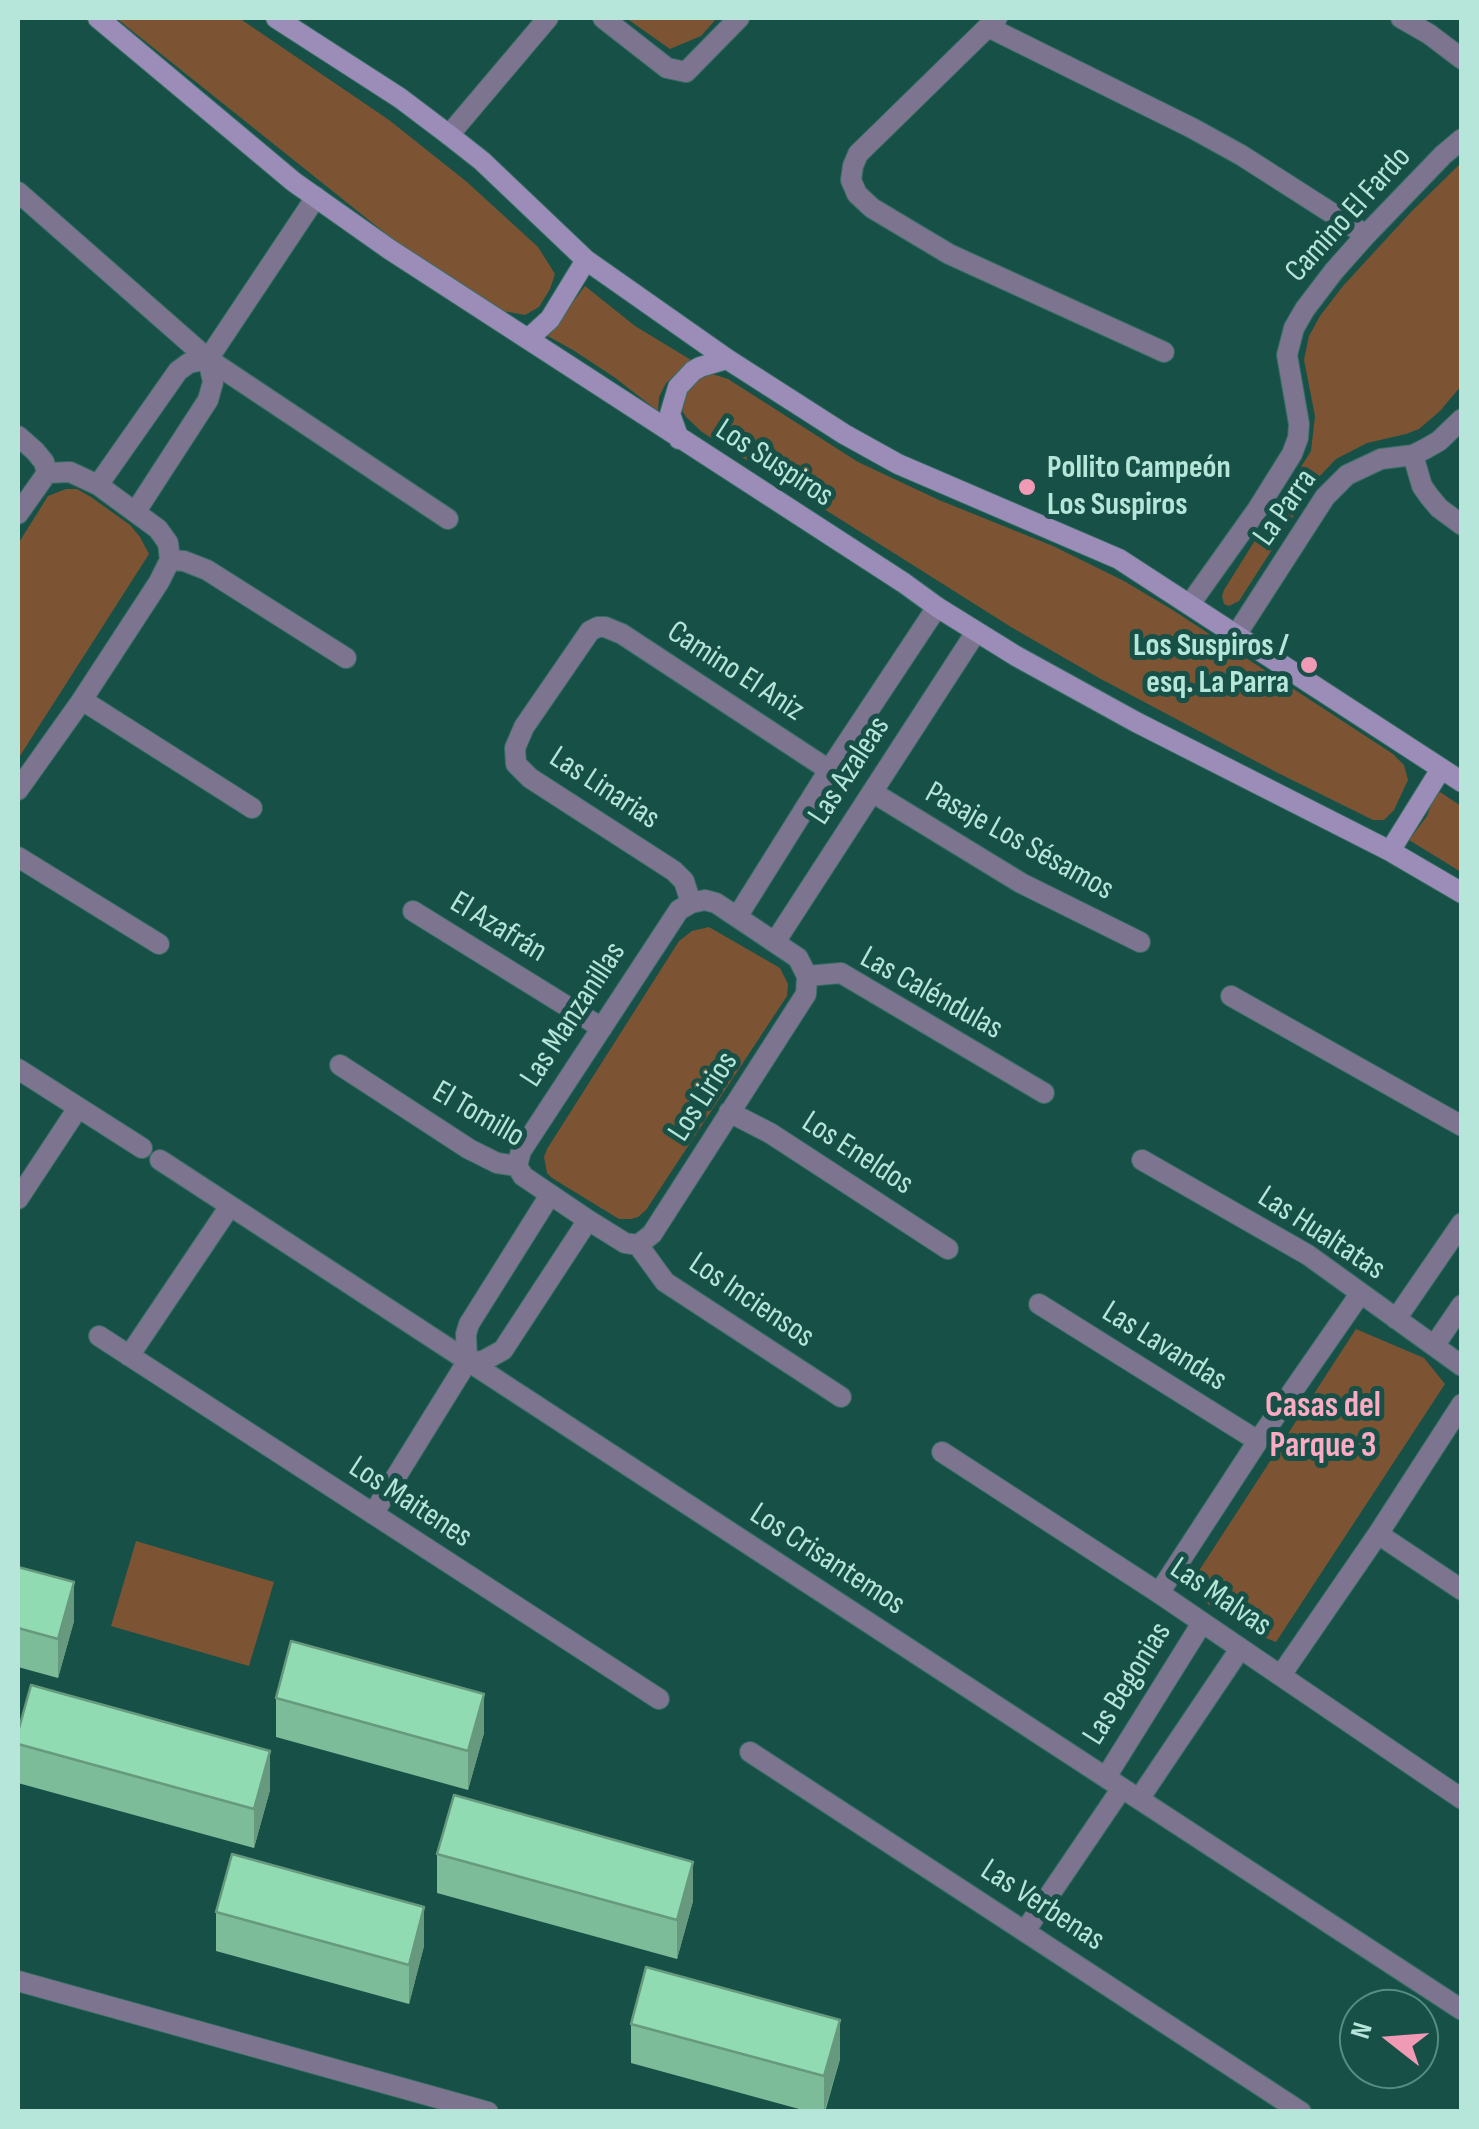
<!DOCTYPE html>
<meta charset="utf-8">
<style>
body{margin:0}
#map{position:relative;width:1479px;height:2129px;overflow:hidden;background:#175047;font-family:"Sofia Sans Condensed",sans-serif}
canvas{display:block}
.frame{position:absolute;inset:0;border:20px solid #b6e5da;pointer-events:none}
.north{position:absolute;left:1339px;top:1989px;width:100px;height:100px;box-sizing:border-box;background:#175047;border:2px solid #578c82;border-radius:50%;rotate:287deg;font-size:28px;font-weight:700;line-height:40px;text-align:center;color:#b6e5da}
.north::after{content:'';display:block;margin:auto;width:35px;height:45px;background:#f09ab5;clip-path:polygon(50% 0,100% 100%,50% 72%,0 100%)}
</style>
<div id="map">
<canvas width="1479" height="2129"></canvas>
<div class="frame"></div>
<div class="north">N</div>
</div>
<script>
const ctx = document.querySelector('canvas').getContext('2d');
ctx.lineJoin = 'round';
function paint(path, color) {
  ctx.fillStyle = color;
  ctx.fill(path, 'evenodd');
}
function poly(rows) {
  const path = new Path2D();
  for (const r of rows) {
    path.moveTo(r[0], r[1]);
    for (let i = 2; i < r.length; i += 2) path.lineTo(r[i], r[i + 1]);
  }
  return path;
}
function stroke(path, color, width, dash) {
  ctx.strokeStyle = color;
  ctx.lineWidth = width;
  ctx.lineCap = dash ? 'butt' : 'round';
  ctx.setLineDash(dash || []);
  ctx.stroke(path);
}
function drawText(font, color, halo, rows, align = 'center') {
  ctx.font = font + ' "Sofia Sans Condensed",sans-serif';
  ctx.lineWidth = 10;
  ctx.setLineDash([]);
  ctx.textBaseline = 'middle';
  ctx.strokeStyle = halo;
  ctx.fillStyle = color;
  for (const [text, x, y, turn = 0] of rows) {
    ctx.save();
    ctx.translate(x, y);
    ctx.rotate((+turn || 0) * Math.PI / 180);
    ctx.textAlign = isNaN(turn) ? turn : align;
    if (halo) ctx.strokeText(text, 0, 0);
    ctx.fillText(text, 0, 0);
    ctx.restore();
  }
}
paint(poly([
 [116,18,239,18,389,120,467,182,538,247,555,274,550,289,539,307,525,315,503,311,405,249],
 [626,18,717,18,701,36,670,49],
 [1461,163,1461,386,1440,411,1419,429,1406,434,1367,443,1336,459,1318,478,1239,601,1229,606,1224,604,1222,596,1224,590,1311,451,1315,416,1304,360,1309,336,1320,316,1343,286,1412,211],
 [585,286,635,326,691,360,666,383,659,397,658,411,614,377,573,350,544,334,570,306],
 [709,373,728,379,858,462,939,500,1053,546,1124,581,1171,609,1393,754,1404,765,1408,780,1394,810,1384,820,1373,820,1278,773,1099,678,1011,627,702,432,686,417,679,406,685,384],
 [66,489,77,489,91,497,130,525,140,537,149,554,18,759,18,544,48,496],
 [1440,792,1461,806,1461,872,1409,840,1427,816,1434,797],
 [709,927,780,968,788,984,787,996,646,1210,638,1217,631,1219,619,1219,552,1178,547,1173,544,1157,547,1149,679,941,692,931],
 [1356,1329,1424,1358,1445,1384,1276,1642,1248,1631,1209,1605,1191,1583],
 [136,1541,274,1582,249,1666,111,1626]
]), '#7c5433');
const street = poly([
 [603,18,667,68,686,72,739,18],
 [997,18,858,154,853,166,851,180,857,194,872,208,949,254,1164,352],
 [1401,18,1429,34,1462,59],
 [988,27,1192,128,1241,155,1366,235],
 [449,135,548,18],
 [18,192,208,359,448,519],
 [18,436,35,451,44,462,47,473],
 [1413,455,1422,486,1429,496,1439,508,1462,525],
 [98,485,178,371,189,363,208,359,316,197],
 [136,511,208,400,213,382,208,359],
 [18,514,47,473,70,472,98,485,158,529,168,543,170,560,159,582,82,700,18,790],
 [170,560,184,561,207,570,346,658],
 [1190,604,1257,510,1292,454,1298,438,1299,424,1287,355,1294,328,1305,309,1334,271,1366,235,1443,155,1462,139],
 [1236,635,1325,497,1347,475,1381,459,1413,455,1425,449,1439,441,1462,419],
 [82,700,252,808],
 [872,792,1021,883,1140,942],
 [18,857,159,944],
 [691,903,684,881,674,871,530,778,516,764,515,748,524,727,590,631,598,627,605,627,622,634,829,770],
 [413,911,602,1028],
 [737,917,829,770,937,607],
 [775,942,976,632],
 [807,976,841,973,1044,1093],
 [1231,996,1462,1126],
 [340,1065,469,1149,497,1163,517,1166,523,1176,588,1220,625,1243,638,1245],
 [18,1069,142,1148],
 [729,1112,770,1133,948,1249],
 [160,1160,1462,2010],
 [1142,1160,1308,1255,1462,1366],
 [517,1166,521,1151,679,910,691,903,705,900,716,903,737,917,798,958,807,976,806,994,652,1234,638,1245],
 [18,1199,78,1108],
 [638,1245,665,1282,841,1397],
 [1039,1304,1258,1441],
 [1396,1319,1462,1223],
 [99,1336,659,1699],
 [1434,1346,1462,1305],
 [129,1356,230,1206],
 [467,1362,483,1361,503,1350,588,1220],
 [942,1452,1159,1593,1462,1799],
 [373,1514,467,1362,466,1334,469,1324,550,1195],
 [1378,1534,1462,1590],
 [1159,1593,1258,1441,1360,1294],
 [1281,1675,1378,1534,1462,1404],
 [750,1752,1301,2112],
 [1106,1777,1202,1623],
 [1139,1799,1240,1649],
 [1025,1931,1122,1788],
 [18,1981,488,2112]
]);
const secondary = poly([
 [98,18,294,182,389,249,904,583,937,607,1016,656,1136,722,1390,851,1462,893],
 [276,18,400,98,449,135,482,161,586,260,727,359,844,434,898,464,1119,559,1462,782],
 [528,339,550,319,586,260],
 [679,439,670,414,678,387,693,371,700,367,727,359],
 [1390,851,1441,769]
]);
stroke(street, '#376e64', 22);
stroke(secondary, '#376e64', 22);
stroke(street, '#7d748f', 20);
stroke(secondary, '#9b8db8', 20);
paint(poly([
 [18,1567,74,1621,58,1678,18,1667],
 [276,1698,484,1733,468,1790,276,1737],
 [18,1732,270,1790,254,1848,18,1783],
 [437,1854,693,1901,677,1959,437,1893],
 [216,1912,424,1946,409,2004,216,1951],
 [631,2024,840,2059,825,2112,810,2112,631,2063]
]), '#7dbc99');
paint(poly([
 [74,1582,74,1621,58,1678,58,1639],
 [484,1694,484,1733,468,1790,468,1751],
 [270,1751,270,1790,254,1848,254,1809],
 [693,1862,693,1901,677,1959,677,1920],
 [424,1907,424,1946,409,2004,409,1965],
 [840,2020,840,2059,824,2112,824,2076]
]), '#66997d');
const building = poly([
 [18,1567,74,1582,58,1639,18,1628,18,1567],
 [291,1641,484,1694,468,1751,276,1698,291,1641],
 [31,1685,270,1751,254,1809,18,1744,18,1732,31,1685],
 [454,1795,693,1862,677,1920,437,1854,454,1795],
 [232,1854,424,1907,409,1965,216,1912,232,1854],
 [646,1967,840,2020,824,2076,631,2024,646,1967]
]);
paint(building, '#91dbb2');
stroke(building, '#66997d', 2.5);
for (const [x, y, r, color] of [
 [1027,487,10,"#f09ab5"],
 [1309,665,10,"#f09ab5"]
]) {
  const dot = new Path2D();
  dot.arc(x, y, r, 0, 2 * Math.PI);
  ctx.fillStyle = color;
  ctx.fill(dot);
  stroke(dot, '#175047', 4);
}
drawText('32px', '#b6e5da', '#175047', [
 ["Camino El Fardo",1349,215,-48],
 ["Los Suspiros",774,464,33],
 ["La Parra",1286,508,-55],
 ["Camino El Aniz",735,672,33],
 ["Las Azaleas",850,771,-57],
 ["Las Linarias",604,789,33],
 ["Pasaje Los Sésamos",1019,842,29],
 ["El Azafrán",498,928,31],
 ["Las Caléndulas",931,994,29],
 ["Las Manzanillas",574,1015,-57],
 ["Los Lirios",704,1097,-57],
 ["El Tomillo",478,1115,30],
 ["Los Eneldos",857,1154,33],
 ["Las Hualtatas",1321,1234,33],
 ["Los Inciensos",751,1301,34],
 ["Las Lavandas",1164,1347,32],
 ["Los Maitenes",410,1503,33],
 ["Los Crisantemos",827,1560,33],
 ["Las Malvas",1220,1598,34],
 ["Las Begonias",1128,1684,-58],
 ["Las Verbenas",1042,1906,33]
]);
drawText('bold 32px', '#b6e5da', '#175047', [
 ["Pollito Campeón",1047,469],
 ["Los Suspiros",1047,506],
 ["Los Suspiros /",1289,647,"right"],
 ["esq. La Parra",1289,684,"right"]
], 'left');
drawText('bold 35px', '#fcabc4', '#175047', [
 ["Casas del",1323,1407],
 ["Parque 3",1323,1447]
]);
</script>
